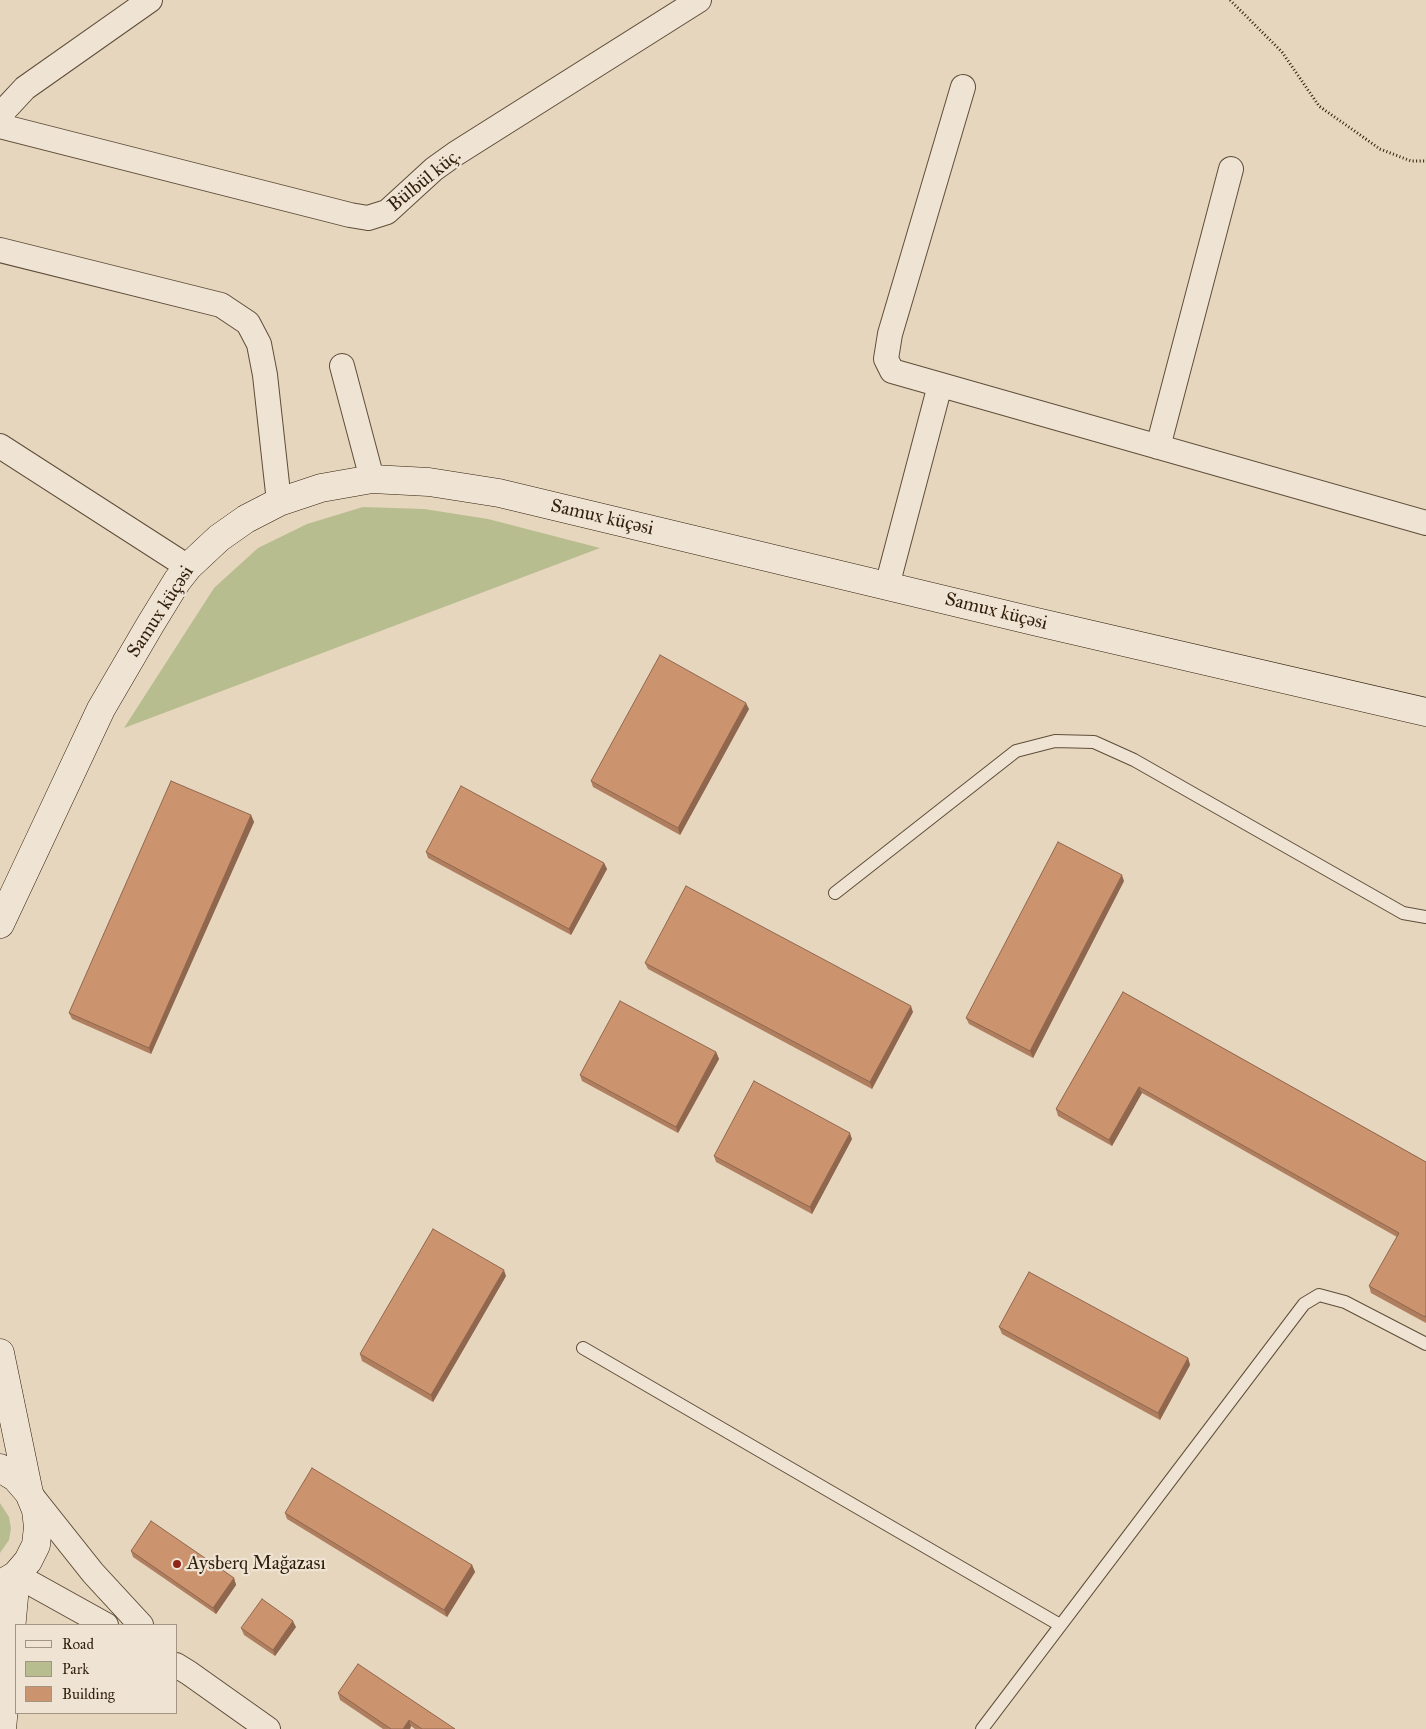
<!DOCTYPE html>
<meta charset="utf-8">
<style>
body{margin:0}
#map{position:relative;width:1426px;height:1729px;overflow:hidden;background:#e6d6bd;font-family:"IM FELL Great Primer",serif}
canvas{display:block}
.legend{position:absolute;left:15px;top:1624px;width:162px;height:90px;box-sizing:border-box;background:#efe4d4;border:1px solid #a39584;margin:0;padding:6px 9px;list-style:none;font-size:15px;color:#311f0b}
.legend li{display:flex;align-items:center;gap:10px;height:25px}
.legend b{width:25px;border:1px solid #a39584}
</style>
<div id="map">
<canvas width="1426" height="1729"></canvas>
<ul class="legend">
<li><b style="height:6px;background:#efe4d4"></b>Road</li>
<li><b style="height:14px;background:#b8bd8f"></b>Park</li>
<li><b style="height:14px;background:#cc936f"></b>Building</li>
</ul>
</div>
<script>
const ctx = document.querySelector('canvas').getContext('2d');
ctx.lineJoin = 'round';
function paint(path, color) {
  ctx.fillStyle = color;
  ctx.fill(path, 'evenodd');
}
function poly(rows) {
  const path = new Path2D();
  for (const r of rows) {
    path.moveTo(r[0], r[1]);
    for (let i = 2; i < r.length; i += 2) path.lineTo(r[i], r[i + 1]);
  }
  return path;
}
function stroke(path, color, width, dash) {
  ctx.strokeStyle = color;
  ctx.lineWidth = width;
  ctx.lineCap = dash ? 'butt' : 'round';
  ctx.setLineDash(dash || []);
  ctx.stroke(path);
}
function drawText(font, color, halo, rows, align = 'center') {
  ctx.font = font + ' "IM FELL Great Primer",serif';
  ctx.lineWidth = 4.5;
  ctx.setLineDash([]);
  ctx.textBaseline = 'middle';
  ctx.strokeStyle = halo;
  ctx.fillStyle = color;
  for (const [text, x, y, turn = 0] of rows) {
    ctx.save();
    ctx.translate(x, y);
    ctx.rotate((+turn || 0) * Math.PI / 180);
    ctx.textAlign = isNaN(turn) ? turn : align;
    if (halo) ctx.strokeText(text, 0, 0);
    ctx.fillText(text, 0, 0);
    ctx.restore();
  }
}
paint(poly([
 [363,507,424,509,488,519,600,548,124,728,214,588,258,548,307,524],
 [0,1503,9,1517,11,1528,9,1540,0,1553]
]), '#b8bd8f');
const lane = poly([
 [835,893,1016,751,1055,741,1094,742,1134,760,1403,913,1426,917],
 [583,1348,1060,1625],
 [982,1729,1304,1304,1319,1295,1345,1302,1426,1344]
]);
const street = poly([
 [963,87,890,334,886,359,892,371,1426,523],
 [0,115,25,88,150,0],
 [0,126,350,215,368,218,387,212,434,169,455,154,699,0],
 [0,250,221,305,248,323,259,344,265,375,279,502],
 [342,366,372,479],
 [0,446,188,567],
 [1158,447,1231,169],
 [887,586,940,385],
 [31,1495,93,1573,141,1625],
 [16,1575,106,1625],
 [176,1665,189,1673,268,1729]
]);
const secondary = poly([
 [0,924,101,709,150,625,177,581,188,567,219,538,246,519,279,502,321,488,372,479,429,482,499,493,1037,622,1426,712],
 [0,1353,29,1493],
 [0,1468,16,1478,29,1493,36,1510,38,1527,36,1545,28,1561,16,1575,1,1584],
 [2,1729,16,1575]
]);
stroke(lane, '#5e4d38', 14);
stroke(street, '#5e4d38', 26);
stroke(secondary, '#311f0b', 29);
stroke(poly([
 [1230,0,1282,52,1319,106,1380,149,1411,161,1426,161]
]), '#311f0b', 3, [1, 2.5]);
stroke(lane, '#efe4d4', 12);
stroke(street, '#efe4d4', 24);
stroke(secondary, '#efe4d4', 28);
paint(poly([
 [749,709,680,835,593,787,591,781],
 [251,815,254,822,151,1054,72,1019,69,1013],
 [426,852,604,863,607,869,571,935,428,858],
 [1124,881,1033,1058,969,1024,966,1018],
 [645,963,913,1012,872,1089,648,969],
 [1123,992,1426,1162,1426,1323,1371,1293,1369,1286,1397,1237,1142,1093,1112,1146,1058,1116,1056,1109],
 [716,1052,719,1059,678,1133,582,1081,580,1075],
 [852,1139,812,1214,716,1162,714,1156],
 [506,1276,433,1402,362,1361,360,1354],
 [999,1327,1188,1358,1190,1365,1160,1420,1002,1334],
 [285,1513,472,1565,475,1572,447,1617,287,1519],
 [131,1551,234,1578,236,1585,216,1614,133,1557],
 [296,1627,275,1656,244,1635,241,1628],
 [338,1693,455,1729,415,1729,411,1726,410,1729,383,1729,340,1700]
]), '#af7e5f');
paint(poly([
 [746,703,749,709,680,835,678,828],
 [251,815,254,822,151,1054,149,1048],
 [604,863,607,869,571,935,569,929],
 [1122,875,1124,881,1033,1058,1030,1051],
 [911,1006,913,1012,872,1089,870,1082],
 [716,1052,719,1059,678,1133,676,1127],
 [1139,1087,1142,1093,1112,1146,1109,1140],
 [850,1133,852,1139,812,1214,810,1207],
 [504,1270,506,1276,433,1402,431,1395],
 [1188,1358,1190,1365,1160,1420,1158,1413],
 [472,1565,475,1572,447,1617,444,1610],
 [234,1578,236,1585,216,1614,213,1608],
 [293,1621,296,1627,275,1656,273,1650],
 [409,1720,411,1726,410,1729,403,1729]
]), '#8f674e');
const building = poly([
 [660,655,746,703,678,828,591,781,660,655],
 [171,781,251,815,149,1048,69,1013,171,781],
 [461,786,604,863,569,929,426,852,461,786],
 [1058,842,1122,875,1030,1051,966,1018,1058,842],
 [686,886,911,1006,870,1082,645,963,686,886],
 [1123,992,1426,1162,1426,1315,1425,1317,1369,1286,1399,1233,1139,1087,1109,1140,1056,1109,1123,992],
 [620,1001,716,1052,676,1127,580,1075,620,1001],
 [754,1081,850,1133,810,1207,714,1156,754,1081],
 [433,1229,504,1270,431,1395,360,1354,433,1229],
 [1029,1272,1188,1358,1158,1413,999,1327,1029,1272],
 [312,1468,472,1565,444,1610,285,1513,312,1468],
 [151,1521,234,1578,213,1608,131,1551,151,1521],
 [262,1599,293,1621,273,1650,241,1628,262,1599],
 [358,1664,455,1729,422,1729,409,1720,403,1729,391,1729,338,1693,358,1664]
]);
paint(building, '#cc936f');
stroke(building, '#8f674e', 1);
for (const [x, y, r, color] of [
 [177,1564,5,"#8f2418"]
]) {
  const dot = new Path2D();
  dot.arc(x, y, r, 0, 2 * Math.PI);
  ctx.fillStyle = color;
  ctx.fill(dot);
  stroke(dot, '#efe4d4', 2);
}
drawText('19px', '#311f0b', '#efe4d4', [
 ["Bülbül küç.",425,181,-39],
 ["Samux küçəsi",602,518,13],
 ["Samux küçəsi",161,612,-57],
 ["Samux küçəsi",996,612,14]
]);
drawText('19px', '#311f0b', '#efe4d4', [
 ["Aysberq Mağazası",187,1564]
], 'left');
</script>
